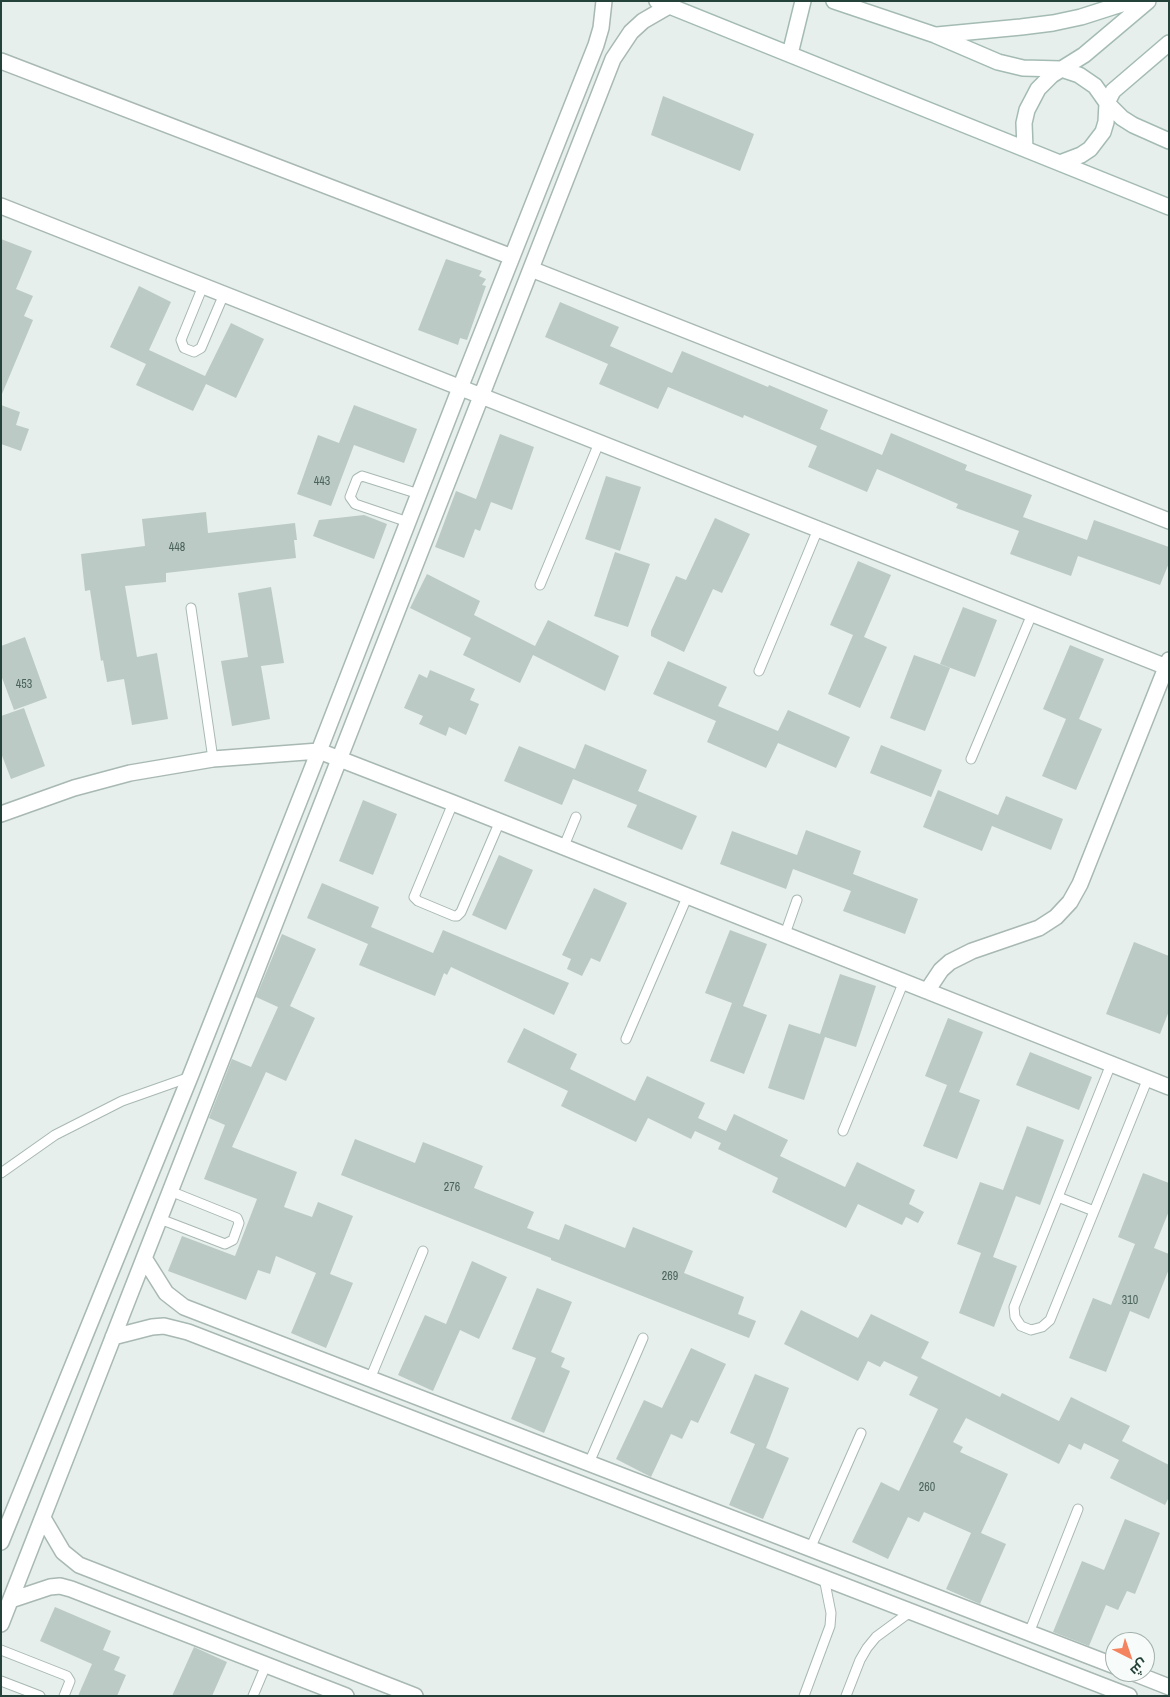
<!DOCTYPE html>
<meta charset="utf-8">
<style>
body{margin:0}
#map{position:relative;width:1170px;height:1697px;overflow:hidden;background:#e6efeb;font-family:"Archivo Narrow",Cairo,sans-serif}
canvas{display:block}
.frame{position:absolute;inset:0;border:2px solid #24423a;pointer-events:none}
.north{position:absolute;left:1105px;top:1632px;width:50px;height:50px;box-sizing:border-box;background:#f7fbf9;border:1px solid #a3b1ad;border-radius:50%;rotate:139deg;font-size:14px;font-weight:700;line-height:20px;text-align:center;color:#24423a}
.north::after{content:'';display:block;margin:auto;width:18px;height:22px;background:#f4845f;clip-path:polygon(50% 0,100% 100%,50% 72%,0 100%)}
</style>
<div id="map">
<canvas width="1170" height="1697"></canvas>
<div class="frame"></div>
<div class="north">ش</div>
</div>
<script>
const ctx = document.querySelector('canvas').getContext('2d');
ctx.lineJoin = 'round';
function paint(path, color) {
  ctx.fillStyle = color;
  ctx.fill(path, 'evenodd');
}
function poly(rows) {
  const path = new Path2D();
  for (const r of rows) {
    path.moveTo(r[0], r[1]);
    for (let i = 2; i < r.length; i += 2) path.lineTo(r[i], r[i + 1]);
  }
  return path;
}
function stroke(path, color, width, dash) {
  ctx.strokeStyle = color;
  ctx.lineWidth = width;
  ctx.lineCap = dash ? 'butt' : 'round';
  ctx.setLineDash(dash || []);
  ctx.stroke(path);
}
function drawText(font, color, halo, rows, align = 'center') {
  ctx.font = font + ' "Archivo Narrow",sans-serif';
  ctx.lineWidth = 4.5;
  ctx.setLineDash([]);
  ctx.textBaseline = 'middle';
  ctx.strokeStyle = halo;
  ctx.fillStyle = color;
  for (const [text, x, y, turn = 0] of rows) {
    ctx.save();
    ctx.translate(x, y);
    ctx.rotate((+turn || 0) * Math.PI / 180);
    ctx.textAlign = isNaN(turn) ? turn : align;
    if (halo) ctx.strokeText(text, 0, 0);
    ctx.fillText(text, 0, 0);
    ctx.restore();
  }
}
paint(poly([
 [663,96,754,134,740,171,651,135],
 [1,239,32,251,16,289,33,296,24,316,33,320,2,394],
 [446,259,482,271,479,276,486,279,482,285,486,286,467,340,460,338,458,345,418,330],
 [139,286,171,302,149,350,205,376,231,323,264,339,236,398,206,384,193,411,136,385,146,364,110,347],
 [560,302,619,327,610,346,672,373,682,351,768,387,769,385,828,410,820,429,882,455,891,433,967,465,965,470,1032,495,1023,517,1087,540,1094,520,1169,547,1169,563,1160,585,1078,556,1071,576,1010,554,1019,531,956,508,958,504,877,469,867,492,808,467,817,446,744,415,743,418,668,387,658,409,599,384,608,364,545,337],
 [1,405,20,412,16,425,29,429,21,451,1,444],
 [354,405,417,429,404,463,354,445,331,506,297,494,318,435,339,443],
 [500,434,534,447,512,510,491,502,480,531,475,529,464,558,435,547,456,491,476,499],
 [606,476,641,487,620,551,585,539],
 [206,512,208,533,295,523,297,540,294,540,296,558,166,573,166,582,125,586,137,657,157,653,168,719,132,725,124,679,107,682,103,660,101,661,90,590,85,591,81,554,145,546,142,519],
 [364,515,387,524,374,559,313,536,319,520],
 [715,518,750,534,722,593,713,589,684,652,651,636,651,631,676,576,686,580],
 [615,552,650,564,628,627,594,616],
 [858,561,891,575,864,637,887,647,860,708,828,694,853,635,830,625],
 [427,574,480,601,474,615,535,646,548,620,619,656,605,691,533,655,520,683,463,655,471,638,410,608],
 [271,587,284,663,261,666,270,719,232,726,221,661,248,657,238,593],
 [963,607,997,620,975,677,940,664],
 [25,637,47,698,14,710,1,675,1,646],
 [1070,645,1104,659,1079,719,1102,729,1076,790,1042,776,1066,719,1043,709],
 [914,655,950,668,925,731,890,718],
 [668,661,727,687,718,706,778,731,788,710,850,737,836,768,778,743,766,768,707,742,716,721,653,694],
 [430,670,475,689,470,700,479,704,466,735,449,727,446,736,419,724,423,716,404,708,419,674,427,678],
 [24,708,45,766,11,779,1,753,1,716],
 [585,744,647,770,638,791,697,816,682,850,627,827,637,805,573,779,562,805,504,781,519,746,575,769],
 [881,745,942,770,931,797,870,773],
 [938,790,998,815,1006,796,1063,819,1051,850,992,826,982,851,923,827],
 [363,800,397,814,373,875,339,861],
 [806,830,861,851,853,874,918,899,905,934,843,911,851,891,793,869,786,889,720,864,732,831,797,855],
 [499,855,533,870,506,930,472,915],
 [322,883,379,907,371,927,433,953,443,930,569,983,554,1015,451,967,447,975,444,973,435,996,359,965,368,944,307,918],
 [594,888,627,903,600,962,591,958,582,976,567,969,571,959,562,955],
 [730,930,767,944,743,1006,767,1015,744,1074,710,1061,732,1003,705,993],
 [282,934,316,949,290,1006,315,1018,286,1081,266,1072,232,1147,297,1172,284,1207,312,1217,318,1202,353,1216,330,1274,353,1283,326,1348,291,1333,316,1273,276,1256,270,1274,258,1270,246,1300,168,1271,182,1236,235,1256,257,1199,204,1179,225,1125,209,1118,232,1059,251,1067,278,1007,256,997],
 [1134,942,1169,956,1169,1011,1160,1034,1106,1014],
 [840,974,876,986,856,1047,825,1037,804,1100,768,1088,789,1024,820,1034],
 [948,1018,983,1032,959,1092,980,1100,957,1159,923,1146,947,1085,925,1076],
 [524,1028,577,1054,570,1069,635,1101,647,1076,705,1103,698,1118,726,1131,734,1114,788,1140,780,1156,845,1187,857,1162,915,1190,909,1204,924,1212,918,1223,906,1217,902,1225,858,1204,846,1228,772,1192,778,1178,718,1149,721,1143,695,1131,691,1139,648,1118,636,1142,561,1106,568,1091,507,1062],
 [1030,1052,1092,1077,1079,1110,1016,1085],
 [1027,1126,1064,1140,1040,1205,1016,1196,993,1257,1017,1266,994,1327,959,1313,981,1253,957,1244,980,1182,1003,1190],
 [355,1139,415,1163,423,1142,483,1166,474,1188,534,1212,527,1228,559,1240,565,1224,625,1248,633,1227,693,1251,684,1273,744,1297,738,1314,756,1321,749,1338,551,1260,551,1258,341,1175],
 [1143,1173,1169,1183,1169,1211,1154,1248,1169,1254,1169,1269,1149,1319,1130,1311,1106,1372,1069,1358,1093,1298,1111,1305,1135,1244,1118,1237],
 [472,1261,507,1277,479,1339,460,1330,433,1391,398,1375,425,1315,446,1324],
 [537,1288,572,1302,551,1352,565,1358,561,1367,570,1371,544,1433,511,1419,536,1358,512,1349],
 [801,1310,858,1338,871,1314,929,1342,921,1358,1000,1397,1002,1393,1059,1421,1071,1397,1130,1426,1122,1441,1169,1465,1169,1497,1165,1505,1110,1478,1119,1460,1084,1443,1081,1450,1069,1444,1059,1464,966,1418,953,1442,963,1447,960,1452,1008,1474,981,1533,1006,1544,980,1604,946,1589,971,1533,924,1512,919,1522,908,1517,888,1559,852,1542,881,1482,899,1491,938,1409,909,1395,918,1377,884,1361,880,1367,868,1361,858,1381,784,1344],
 [691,1348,726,1364,698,1423,691,1420,682,1439,671,1434,651,1477,616,1459,644,1400,662,1408],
 [755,1374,789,1388,766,1448,789,1458,763,1519,729,1505,755,1444,730,1433],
 [1125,1519,1160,1533,1135,1594,1127,1591,1118,1610,1106,1605,1089,1646,1053,1632,1082,1561,1104,1570],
 [55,1607,111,1631,103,1650,120,1657,114,1670,126,1675,117,1696,78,1696,92,1664,40,1641],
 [194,1647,227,1662,212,1696,172,1696]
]), '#bbcac4');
const lane = poly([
 [203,286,181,340,184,348,194,352,201,348,224,294],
 [408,522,355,504,350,497,357,479,362,476,419,494],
 [540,585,599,443],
 [191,608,213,759],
 [759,671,818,529],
 [971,759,1032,614],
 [453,803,414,897,418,901,454,916,457,916,461,912,500,821],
 [564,846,576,817],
 [785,934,797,900],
 [626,1039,688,895],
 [1111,1064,1014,1307,1015,1317,1021,1326,1031,1330,1042,1327,1050,1320,1148,1078],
 [843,1131,904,981],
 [1,1173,55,1135,122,1101,190,1077],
 [1058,1197,1094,1211],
 [160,1219,225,1244,233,1240,239,1223,237,1218,170,1191],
 [370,1379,423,1251],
 [589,1463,643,1338],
 [810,1549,861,1433],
 [1029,1633,1078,1509],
 [1,1650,67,1676,70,1681,64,1696],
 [1,1681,40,1696],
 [253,1696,266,1665],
 [804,1696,830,1626,831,1613,824,1578],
 [846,1696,860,1660,867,1648,876,1637,910,1612]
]);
const street = poly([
 [1,61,512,257],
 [1,206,1169,668],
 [531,269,1169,521],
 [1,814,74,788,130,773,213,759,319,751,453,803,1169,1087],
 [927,991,941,970,950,962,972,951,1039,928,1056,917,1070,902,1080,884,1169,660],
 [144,1258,166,1293,184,1307,1115,1666],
 [113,1337,152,1327,164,1326,188,1332,1129,1696],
 [43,1518,63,1552,79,1565,415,1696],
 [1,1542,190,1077,319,751,460,388,596,45,601,28,604,1],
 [11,1600,50,1587,60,1586,71,1589,346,1696],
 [1,1624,613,59,631,32,643,21,669,6],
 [1131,1672,1169,1687]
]);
const secondary = poly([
 [657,1,1169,207],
 [834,1,935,35,998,62,1023,68,1061,69,1079,75,1095,86,1107,103,1122,118,1133,125,1169,141],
 [937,35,1021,27,1053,23,1081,17,1131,1],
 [790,54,803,1],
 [1025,149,1024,123,1027,110,1038,89,1052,75,1084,55,1148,1],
 [1060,163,1081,155,1090,149,1103,132,1106,122,1107,103,1113,91,1169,43]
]);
stroke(lane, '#a8b8b2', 11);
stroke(street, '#a8b8b2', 18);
stroke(secondary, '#a4bbb3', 18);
stroke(lane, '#fff', 9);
stroke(street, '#fff', 15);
stroke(secondary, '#fff', 15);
drawText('12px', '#4a645c', null, [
 ["443",322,482],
 ["448",177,548],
 ["453",24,685],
 ["276",452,1188],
 ["269",670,1277],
 ["310",1130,1301],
 ["260",927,1488]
]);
</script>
